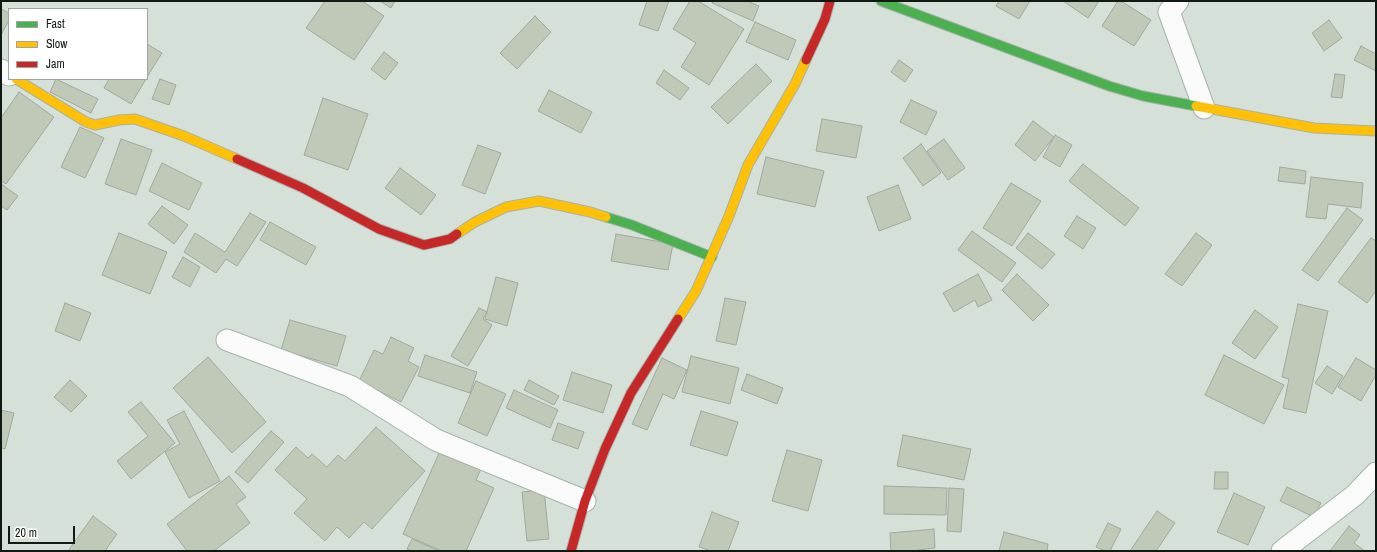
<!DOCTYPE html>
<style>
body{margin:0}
#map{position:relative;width:1377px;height:552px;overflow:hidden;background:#d5e1d8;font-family:"Archivo Narrow",sans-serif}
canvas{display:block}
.frame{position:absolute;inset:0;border:2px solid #111913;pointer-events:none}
.legend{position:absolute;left:8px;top:8px;width:140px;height:72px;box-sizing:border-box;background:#fff;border:1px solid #a0a3a1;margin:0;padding:5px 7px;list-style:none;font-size:12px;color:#111913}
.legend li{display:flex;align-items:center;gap:8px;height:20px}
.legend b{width:20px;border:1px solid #a0a3a1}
.scale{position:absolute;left:8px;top:526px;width:67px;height:18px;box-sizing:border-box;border:2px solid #111913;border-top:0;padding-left:5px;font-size:12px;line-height:14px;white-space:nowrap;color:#111913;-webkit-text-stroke:3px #fff;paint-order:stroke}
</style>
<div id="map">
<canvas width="1377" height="552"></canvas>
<div class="frame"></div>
<ul class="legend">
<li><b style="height:5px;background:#4caf50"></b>Fast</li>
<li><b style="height:5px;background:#ffc107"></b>Slow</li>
<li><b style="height:5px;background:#c62828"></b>Jam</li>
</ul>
<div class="scale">20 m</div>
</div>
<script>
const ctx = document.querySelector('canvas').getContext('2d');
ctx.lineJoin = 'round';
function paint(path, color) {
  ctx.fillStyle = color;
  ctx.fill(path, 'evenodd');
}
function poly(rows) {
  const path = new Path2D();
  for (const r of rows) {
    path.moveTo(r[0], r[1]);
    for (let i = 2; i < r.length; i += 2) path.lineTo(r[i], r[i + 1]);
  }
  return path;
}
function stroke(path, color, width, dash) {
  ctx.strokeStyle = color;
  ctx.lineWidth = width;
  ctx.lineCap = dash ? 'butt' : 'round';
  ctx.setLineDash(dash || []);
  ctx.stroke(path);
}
const building = poly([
 [325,1,362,1,384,16,354,60,306,28,325,1],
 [380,1,395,1,391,8,380,1],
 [647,1,669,1,658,31,639,25,647,1],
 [690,1,698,1,744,29,709,85,681,67,696,43,673,29,690,1],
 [713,1,747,1,759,6,753,21,712,3,713,1],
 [999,1,1030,1,1019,19,996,6,999,1],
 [1063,1,1099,1,1088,18,1063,1],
 [1118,1,1121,1,1151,20,1134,46,1102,26,1118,1],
 [1,9,9,13,9,20,1,35,1,9],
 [535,16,551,32,517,69,500,53,535,16],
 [1329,20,1342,38,1324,51,1312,33,1329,20],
 [755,22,796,40,788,60,746,42,755,22],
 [147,44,162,53,147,77,147,44],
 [1361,46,1376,54,1376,71,1354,60,1361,46],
 [384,52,398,63,385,80,371,69,384,52],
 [899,60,913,70,905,82,891,72,899,60],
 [756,64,772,81,728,124,711,107,756,64],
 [664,70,689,88,680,100,656,83,664,70],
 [1335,74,1345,75,1342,98,1331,97,1335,74],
 [56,79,98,99,91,113,50,92,56,79],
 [109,79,146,79,131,104,104,88,109,79],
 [160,79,176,85,169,105,152,99,160,79],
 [549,90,592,112,581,133,538,111,549,90],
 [19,92,54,117,6,184,1,181,1,118,19,92],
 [323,98,368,114,348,170,304,155,323,98],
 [911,100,937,112,926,135,900,122,911,100],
 [822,119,862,126,856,158,816,151,822,119],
 [1033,121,1054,137,1035,161,1015,145,1033,121],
 [80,127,104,138,85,178,61,167,80,127],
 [1055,135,1072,145,1060,167,1043,157,1055,135],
 [121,139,152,150,136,195,105,184,121,139],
 [944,139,965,168,948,180,927,151,944,139],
 [921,144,941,173,923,186,903,158,921,144],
 [478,145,501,153,485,194,462,185,478,145],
 [766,157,824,171,815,207,757,194,766,157],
 [162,163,202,183,189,210,149,191,162,163],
 [1083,164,1139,208,1125,226,1069,181,1083,164],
 [1280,167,1306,171,1305,184,1278,181,1280,167],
 [400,168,436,195,421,215,385,188,400,168],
 [1311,177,1363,183,1361,208,1328,204,1326,219,1306,217,1311,177],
 [1011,183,1041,201,1012,246,983,228,1011,183],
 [1,184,18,196,7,210,1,206,1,184],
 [898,185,911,219,879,231,867,197,898,185],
 [162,206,188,225,174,244,148,224,162,206],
 [1347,208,1363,220,1318,281,1302,270,1347,208],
 [250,213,266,222,237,266,226,259,216,273,184,252,195,233,225,252,250,213],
 [1077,216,1096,228,1083,249,1064,236,1077,216],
 [270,222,316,247,306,265,260,240,270,222],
 [972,231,1016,263,1002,282,958,250,972,231],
 [119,233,167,252,150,294,102,275,119,233],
 [1028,233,1055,254,1042,269,1016,248,1028,233],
 [1196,233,1212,245,1182,286,1165,274,1196,233],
 [616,234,673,244,668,270,611,261,616,234],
 [1371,238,1376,241,1376,291,1367,303,1338,282,1371,238],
 [183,257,200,267,190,287,172,277,183,257],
 [978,274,992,300,978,307,975,300,954,312,943,293,978,274],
 [1017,274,1049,305,1033,321,1002,290,1017,274],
 [496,277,518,283,507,326,485,319,496,277],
 [725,298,746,302,736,345,716,341,725,298],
 [65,303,91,313,80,341,55,331,65,303],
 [1298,304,1328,311,1306,413,1283,408,1289,379,1282,377,1298,304],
 [479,308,487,312,483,319,492,325,468,366,451,356,479,308],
 [1255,310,1278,327,1255,359,1232,343,1255,310],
 [290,320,346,336,337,366,281,350,290,320],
 [391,337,414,348,408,361,419,367,401,402,359,381,374,350,383,354,391,337],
 [425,355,477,372,470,393,418,376,425,355],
 [1224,355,1284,385,1264,424,1205,395,1224,355],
 [691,356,739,368,730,404,682,392,691,356],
 [208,357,266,422,232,453,173,388,208,357],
 [662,358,687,370,674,399,663,394,647,430,632,424,662,358],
 [1356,358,1376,370,1376,375,1361,401,1338,387,1356,358],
 [1327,366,1343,376,1332,394,1315,383,1327,366],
 [572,372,612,385,603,413,563,400,572,372],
 [747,374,783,388,777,404,741,390,747,374],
 [70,380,87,396,71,412,54,397,70,380],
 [529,380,559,396,554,405,524,390,529,380],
 [476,381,506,394,487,436,458,423,476,381],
 [514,390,558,410,550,428,506,408,514,390],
 [141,402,175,443,131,479,117,461,148,436,128,412,141,402],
 [1,410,14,413,5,449,1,448,1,410],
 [184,411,220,481,189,498,165,452,180,444,167,420,184,411],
 [701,411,738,422,727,456,690,445,701,411],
 [558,423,584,432,578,449,552,440,558,423],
 [376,427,425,471,372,529,364,522,349,538,337,527,325,541,294,513,307,499,275,470,296,447,308,458,312,454,327,467,338,455,345,461,376,427],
 [271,431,284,442,248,483,235,472,271,431],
 [903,435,971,449,964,480,897,466,903,435],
 [787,450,822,460,808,511,772,501,787,450],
 [440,451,481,469,476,480,494,488,466,551,442,551,403,534,440,451],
 [1215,472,1228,472,1228,489,1214,489,1215,472],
 [229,476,246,497,236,504,250,523,214,551,187,551,167,524,229,476],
 [884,486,947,488,946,515,884,514,884,486],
 [1287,487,1321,503,1314,517,1280,501,1287,487],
 [949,488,964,489,961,532,947,531,949,488],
 [544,490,549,539,527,541,522,492,544,490],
 [1234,493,1265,507,1248,545,1217,532,1234,493],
 [1157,511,1175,523,1156,551,1130,551,1157,511],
 [712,512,739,522,728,551,711,551,699,547,712,512],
 [93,516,117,534,105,551,68,551,93,516],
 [1108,523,1121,529,1110,551,1105,551,1096,547,1108,523],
 [1349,526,1360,535,1354,543,1365,551,1330,551,1349,526],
 [934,529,935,548,918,550,918,551,891,551,890,533,934,529],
 [1004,532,1048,544,1047,551,999,551,1004,532],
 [412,539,439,551,412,551,407,549,412,539]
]);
paint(building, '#c0c8b8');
stroke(building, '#a1a89f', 1);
const street = poly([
 [1178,1,1169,12,1204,108],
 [1,70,9,75],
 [227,340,350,386,436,440,585,501],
 [1282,551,1355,495,1376,473]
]);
const fast = poly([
 [881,1,1109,86,1143,96,1196,106],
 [606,217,632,225,712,257]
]);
const slow = poly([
 [16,79,86,122,95,125,119,120,135,119,184,136,237,159],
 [1196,106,1314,128,1376,131],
 [457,234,475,222,506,207,539,201,590,212,606,217],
 [678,319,696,291,729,216,748,165,795,84,806,60]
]);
const jam = poly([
 [806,60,825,19,830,1],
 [237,159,303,188,379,229,424,245,450,239,457,234],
 [571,551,585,501,605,449,631,393,678,319]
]);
stroke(street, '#a8b2ab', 23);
stroke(fast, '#a8b2ab', 11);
stroke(slow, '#a8b2ab', 11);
stroke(jam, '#a8b2ab', 11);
stroke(street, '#f9faf9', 21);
stroke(fast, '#4caf50', 9);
stroke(slow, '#ffc107', 9);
stroke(jam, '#c62828', 9);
</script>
